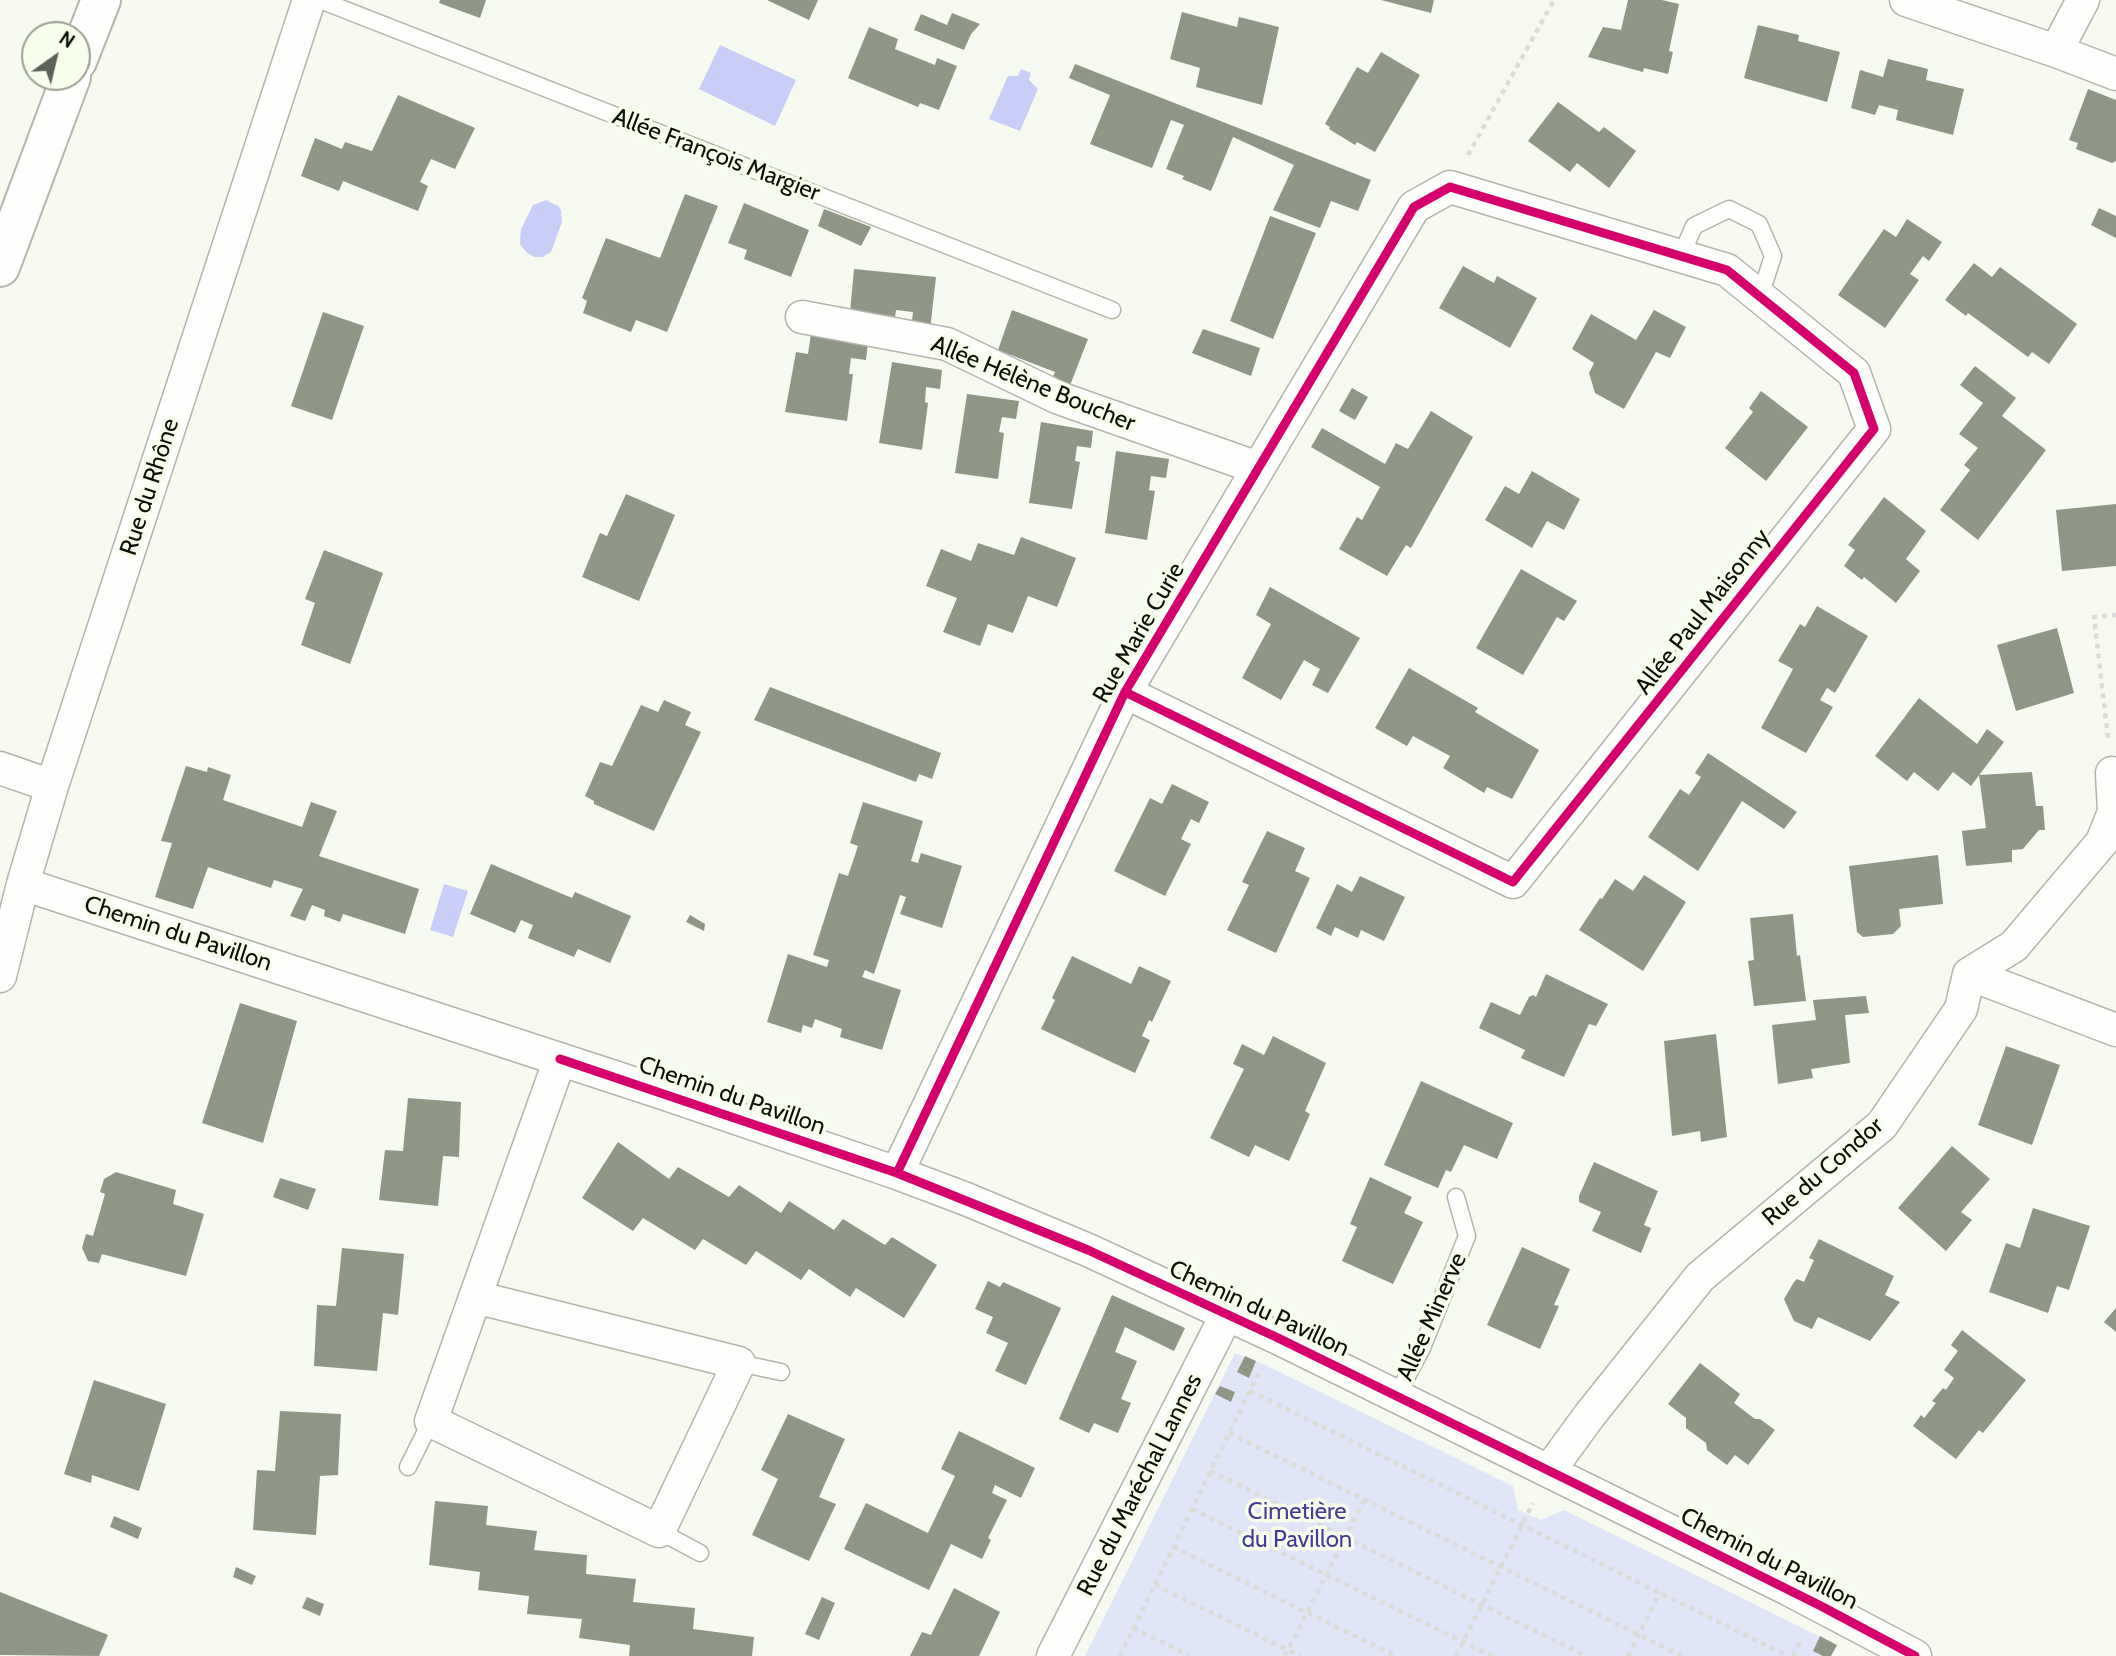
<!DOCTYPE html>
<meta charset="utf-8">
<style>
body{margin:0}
#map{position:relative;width:2116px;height:1656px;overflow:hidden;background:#f6faf0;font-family:Cabin,sans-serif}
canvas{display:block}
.north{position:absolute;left:21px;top:21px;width:70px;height:70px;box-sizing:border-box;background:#f7feec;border:2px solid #999e90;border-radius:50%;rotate:34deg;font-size:19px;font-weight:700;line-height:28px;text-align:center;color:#0b0f06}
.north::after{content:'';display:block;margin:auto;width:24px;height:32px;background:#5d6158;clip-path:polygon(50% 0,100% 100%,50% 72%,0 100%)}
</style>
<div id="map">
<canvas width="2116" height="1656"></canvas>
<div class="north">N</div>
</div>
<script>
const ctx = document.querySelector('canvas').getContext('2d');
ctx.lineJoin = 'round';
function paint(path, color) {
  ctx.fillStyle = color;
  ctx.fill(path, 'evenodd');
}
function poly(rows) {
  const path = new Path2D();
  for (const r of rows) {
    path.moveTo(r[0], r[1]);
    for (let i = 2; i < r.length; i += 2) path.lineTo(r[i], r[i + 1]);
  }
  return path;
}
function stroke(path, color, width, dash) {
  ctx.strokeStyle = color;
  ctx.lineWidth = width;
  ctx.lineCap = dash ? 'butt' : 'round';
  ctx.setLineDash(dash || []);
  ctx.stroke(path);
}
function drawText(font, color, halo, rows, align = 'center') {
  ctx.font = font + ' Cabin,sans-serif';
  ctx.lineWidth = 7;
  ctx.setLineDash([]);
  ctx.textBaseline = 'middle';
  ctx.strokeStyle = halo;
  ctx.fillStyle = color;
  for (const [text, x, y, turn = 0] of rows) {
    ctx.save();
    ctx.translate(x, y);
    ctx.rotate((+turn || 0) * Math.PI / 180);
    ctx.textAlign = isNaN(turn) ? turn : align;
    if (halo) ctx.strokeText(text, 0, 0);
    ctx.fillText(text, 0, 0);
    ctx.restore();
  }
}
paint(poly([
 [1235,1353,1263,1364,1513,1486,1518,1510,1527,1514,1541,1520,1564,1510,1837,1645,1831,1656,1085,1656]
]), '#e0e5f7');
paint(poly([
 [720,45,796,80,775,126,699,89],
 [1021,69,1031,73,1029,80,1038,89,1020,131,989,119,1008,76,1018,76],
 [546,200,558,206,561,210,562,222,551,252,543,257,534,257,526,252,520,244,521,229,533,205],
 [444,884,468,891,453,937,430,930]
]), '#c8cef8');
paint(poly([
 [440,0,486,0,480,18,439,3],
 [767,0,818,0,809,20],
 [1381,0,1434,0,1431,13],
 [1628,0,1662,0,1679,4,1669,51,1673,52,1668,74,1644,68,1643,72,1588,57,1603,27,1621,30],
 [1182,12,1237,27,1239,17,1279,27,1262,105,1196,87,1200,68,1170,59],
 [952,13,980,24,971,34,964,50,914,30,921,14,947,25],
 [1758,25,1799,35,1798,41,1840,52,1827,102,1744,78],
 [869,27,898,39,895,49,935,65,937,58,957,66,939,110,920,103,918,107,848,78],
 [1381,52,1420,75,1375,152,1357,142,1355,145,1329,129,1330,127,1325,124,1357,67,1368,73],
 [1888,59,1928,69,1926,80,1964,89,1953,135,1896,120,1898,110,1879,105,1875,115,1851,108,1860,70,1883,77],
 [1075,64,1371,180,1358,211,1331,201,1320,228,1273,210,1294,165,1233,137,1211,191,1182,179,1184,176,1166,169,1184,125,1171,120,1152,168,1090,144,1110,95,1069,78],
 [2088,89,2116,100,2116,161,2112,163,2076,149,2078,143,2069,140],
 [398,95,475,128,455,169,431,159,420,182,428,186,418,211,343,181,339,191,301,176,315,138,342,149,345,142,372,151],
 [1558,102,1599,132,1604,127,1636,151,1609,188,1577,163,1570,172,1528,141],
 [685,194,718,206,667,332,636,320,631,332,583,313,587,301,582,298,606,238,660,258],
 [744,203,809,230,791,277,744,259,747,250,728,243],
 [2099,208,2116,216,2116,238,2091,225],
 [824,209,871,227,861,246,818,226],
 [1270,216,1316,233,1273,339,1230,321],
 [1907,219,1942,242,1929,261,1923,256,1910,274,1919,280,1885,328,1838,295,1884,229,1896,237],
 [1974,263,1992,277,2000,267,2077,324,2049,364,2032,352,2028,357,1968,313,1966,316,1945,300],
 [1463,266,1494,283,1497,276,1537,298,1510,348,1439,308],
 [854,269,936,277,930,330,911,328,913,312,896,310,895,317,850,312],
 [1012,310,1088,339,1069,388,1051,381,1055,372,998,350],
 [1654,310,1686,327,1670,358,1656,352,1624,409,1595,393,1589,373,1594,363,1572,349,1591,314,1636,340],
 [323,312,364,326,332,420,291,406],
 [1203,329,1260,348,1251,376,1192,353],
 [811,334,868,342,866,360,851,358,849,374,853,374,847,421,785,412,796,352,808,354],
 [892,362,942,370,940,389,926,387,925,402,928,403,922,450,879,443],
 [1975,366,2016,398,2002,416,2046,450,1978,540,1940,510,1970,470,1964,465,1978,448,1959,434,1983,403,1960,385],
 [1352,388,1368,397,1355,420,1339,411],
 [1761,391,1808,427,1766,481,1725,448,1753,412,1749,408],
 [967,394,1019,401,1016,419,1002,417,999,432,1004,433,998,479,955,473],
 [1431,411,1473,437,1411,548,1406,545,1387,576,1339,549,1357,517,1362,520,1380,487,1311,447,1322,428,1385,464,1396,443,1408,449],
 [1041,422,1093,431,1091,448,1077,446,1075,461,1080,462,1072,509,1029,503],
 [1116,451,1169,459,1166,478,1151,476,1149,490,1155,491,1147,540,1105,533],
 [1532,471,1580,499,1564,530,1547,521,1532,548,1485,520,1505,486,1519,494],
 [626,494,675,515,639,601,582,577,600,533,607,536],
 [1884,497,1926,531,1906,559,1920,571,1896,603,1864,577,1862,580,1844,566,1855,550,1848,545],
 [2116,504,2116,566,2062,571,2056,510],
 [1021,537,1076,558,1057,607,1028,596,1013,633,988,624,980,646,943,632,957,598,926,586,941,549,971,561,978,543,1014,555],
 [324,550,383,573,350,664,301,645,315,603,305,599],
 [1521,569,1577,601,1564,621,1557,617,1523,675,1476,648],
 [1270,587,1360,638,1328,693,1312,685,1320,669,1304,660,1281,700,1242,678,1271,624,1256,615],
 [1817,606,1868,636,1835,693,1827,688,1820,700,1833,707,1806,753,1761,728,1793,669,1778,661,1800,624,1805,627],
 [2057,628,2074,693,2016,711,1997,645],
 [1409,668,1478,708,1475,712,1539,750,1512,799,1487,787,1484,793,1443,768,1450,756,1413,736,1407,746,1375,728],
 [770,687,941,753,932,779,919,774,916,782,754,720],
 [1919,698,1977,744,1987,729,2004,742,1971,786,1953,772,1938,791,1914,772,1907,781,1875,756],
 [664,700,691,712,685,725,701,732,654,831,594,804,594,801,585,796,600,762,612,766,641,705,658,712],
 [1708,753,1797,812,1784,829,1742,801,1698,871,1648,837,1680,789,1689,795,1701,777,1695,773],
 [186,766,207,772,208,767,231,775,223,800,302,827,311,802,337,811,319,856,419,889,405,934,343,914,340,922,324,916,325,910,312,905,305,921,290,916,303,889,274,880,271,888,208,867,193,909,155,897,172,843,161,841],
 [2032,772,2036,806,2043,806,2045,830,2039,830,2023,849,2012,850,2012,862,1966,866,1962,831,1986,828,1979,775],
 [1172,784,1209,802,1199,823,1191,819,1181,839,1191,844,1165,896,1114,871,1150,798,1162,804],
 [863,802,923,821,911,861,918,863,921,853,962,866,942,928,900,914,906,897,900,895,874,974,865,970,862,977,901,990,882,1050,840,1037,842,1029,815,1019,812,1028,803,1025,801,1033,767,1022,788,954,827,967,829,960,813,955,839,873,848,876,858,846,850,843],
 [1267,831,1305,848,1295,871,1310,878,1276,953,1227,930,1249,885,1242,882],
 [1938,855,1943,904,1899,909,1901,926,1893,934,1863,937,1857,932,1849,866],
 [491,864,572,898,575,892,631,916,610,963,578,949,574,957,528,938,533,925,521,920,515,933,470,914],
 [1644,875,1686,902,1643,971,1579,930,1600,898,1602,899,1615,879,1633,891],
 [1360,876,1405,897,1384,941,1361,930,1358,938,1335,927,1331,936,1316,928,1337,884,1352,892],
 [1793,914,1797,956,1800,955,1806,1001,1754,1006,1748,961,1754,960,1750,918],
 [690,915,705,924,704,931,686,922],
 [1072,956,1131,984,1139,966,1171,981,1152,1022,1149,1020,1142,1036,1150,1040,1135,1073,1041,1029,1055,1000,1052,998],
 [1546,974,1608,1004,1596,1026,1589,1024,1564,1077,1521,1058,1525,1050,1479,1028,1491,1002,1520,1015,1529,997,1533,995,1536,997],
 [1866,996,1869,1013,1845,1015,1850,1063,1811,1069,1813,1078,1778,1084,1772,1025,1816,1020,1813,1000],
 [240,1003,297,1021,263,1143,202,1123],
 [1716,1034,1727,1137,1701,1142,1700,1131,1672,1136,1664,1041],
 [1273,1036,1326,1063,1305,1111,1310,1114,1289,1161,1255,1145,1249,1157,1210,1138,1244,1069,1233,1064,1242,1044,1264,1055],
 [2006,1046,2060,1065,2032,1145,1978,1125],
 [1421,1081,1513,1123,1497,1159,1464,1145,1451,1172,1446,1170,1438,1188,1384,1165],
 [408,1098,461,1102,459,1157,443,1156,438,1206,379,1200,385,1150,403,1151],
 [618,1142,669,1179,678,1167,729,1197,739,1185,781,1213,789,1201,834,1230,843,1219,885,1245,892,1237,937,1265,904,1318,856,1288,850,1297,809,1269,801,1280,756,1251,746,1265,703,1239,695,1250,643,1218,633,1231,582,1198],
 [1952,1146,1990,1179,1961,1212,1972,1220,1946,1251,1898,1208],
 [1594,1162,1658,1191,1644,1225,1651,1228,1641,1253,1592,1231,1601,1212,1579,1202,1579,1196],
 [116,1172,176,1190,173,1204,204,1214,186,1276,102,1254,99,1263,88,1261,82,1248,86,1234,93,1236,105,1194,100,1192,104,1179],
 [1370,1177,1412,1197,1404,1213,1423,1222,1393,1284,1342,1261,1357,1227,1350,1224],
 [280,1178,316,1189,308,1210,273,1197],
 [2033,1208,2090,1226,2069,1290,2057,1286,2048,1313,1989,1292,2006,1243,2020,1248],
 [1819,1239,1894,1276,1885,1295,1900,1302,1870,1341,1818,1317,1812,1329,1794,1321,1784,1299,1794,1282,1797,1279,1804,1282,1814,1260,1809,1258],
 [1522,1247,1570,1269,1554,1305,1559,1306,1540,1349,1487,1325],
 [342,1248,404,1254,398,1315,383,1313,377,1371,314,1366,317,1305,336,1306],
 [988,1281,1000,1287,1003,1282,1061,1308,1026,1385,995,1371,1008,1343,986,1333,993,1317,975,1309],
 [1112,1295,1185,1328,1174,1351,1125,1327,1115,1352,1137,1361,1121,1399,1131,1403,1118,1433,1094,1423,1089,1433,1059,1419],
 [2116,1308,2116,1332,2104,1322],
 [1962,1330,2026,1380,1983,1433,1979,1430,1956,1459,1913,1426,1921,1415,1924,1418,1936,1403,1932,1401,1943,1388,1946,1390,1954,1378,1944,1370,1958,1351,1951,1345],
 [1245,1356,1256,1361,1249,1378,1237,1372],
 [1700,1363,1740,1394,1734,1403,1755,1419,1760,1419,1775,1430,1748,1465,1735,1455,1727,1465,1707,1450,1706,1443,1686,1428,1686,1418,1668,1404],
 [94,1380,166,1404,139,1491,92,1475,91,1483,64,1474],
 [1220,1386,1235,1392,1231,1402,1215,1394],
 [280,1411,341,1414,338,1475,320,1476,316,1535,253,1530,257,1470,275,1471],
 [788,1414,845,1439,819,1497,836,1504,809,1561,752,1535,778,1479,761,1470],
 [959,1431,1035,1468,1021,1498,995,1485,992,1493,1007,1500,988,1538,991,1540,982,1559,951,1544,929,1590,844,1549,866,1503,928,1533,955,1476,941,1469],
 [435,1501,488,1506,486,1525,537,1531,534,1550,587,1555,586,1574,636,1579,633,1602,695,1608,693,1629,754,1637,752,1656,629,1656,630,1645,579,1638,582,1619,527,1614,529,1596,478,1590,480,1572,429,1565],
 [114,1516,142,1528,138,1539,110,1527],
 [236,1567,256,1576,252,1585,233,1577],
 [954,1588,1000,1612,979,1656,910,1656,922,1632,931,1635],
 [0,1592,108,1635,99,1656,0,1655],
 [307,1597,324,1604,320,1616,302,1608],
 [822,1597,835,1603,819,1640,805,1634],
 [1820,1636,1837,1645,1831,1656,1823,1656,1813,1651]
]), '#909685');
const service = poly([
 [320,0,1112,310],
 [1681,256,1694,226,1729,209,1759,224,1773,256,1760,296],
 [739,1363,781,1372],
 [1396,1397,1422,1348,1467,1236,1456,1197],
 [408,1467,431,1421],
 [659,1531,700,1553]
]);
const minor = poly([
 [1906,0,2056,51,2116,74],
 [2056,51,2083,0],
 [802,317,947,344,1059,398,1258,468],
 [0,768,52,786],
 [23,884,663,1093,897,1173,966,1199,1088,1250,1276,1337,1790,1590,1915,1656],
 [1969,974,2014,946,2102,842,2114,812,2112,773],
 [0,976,23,884,52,786,309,0],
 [897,1173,1125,692,1414,207,1450,187,1727,270,1854,373,1874,429,1513,882,1125,692],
 [475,1297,739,1363,659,1531,431,1421,560,1059],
 [1549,1471,1589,1416,1700,1277,1882,1125,1961,1009,1969,974,2116,1030],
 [1053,1656,1227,1314]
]);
const primary = poly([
 [77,61,101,0],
 [0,267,71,77]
]);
stroke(service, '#b1b5ab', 19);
stroke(minor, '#b1b5ab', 35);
stroke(primary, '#b1b5ab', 42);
stroke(poly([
 [1468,155,1554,0],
 [2108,738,2094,617,2116,615],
 [1250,1391,1788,1656],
 [1229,1433,1682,1656],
 [1210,1471,1586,1656],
 [1192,1509,1492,1656],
 [1173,1547,1396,1656],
 [1155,1585,1300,1656],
 [1133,1628,1190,1656],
 [1120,1656,1261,1368],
 [1285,1656,1364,1500],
 [1456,1656,1533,1503],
 [1628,1656,1660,1592],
 [1793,1656,1802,1638]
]), '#dbdbd9', 4.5, [5, 5]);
stroke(service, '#fefefd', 16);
stroke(minor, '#fefefd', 32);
stroke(primary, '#fefefd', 38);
stroke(poly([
 [560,1059,897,1173,1088,1250,1276,1337,1580,1486,1819,1605,1915,1656],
 [897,1173,1125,692,1414,207,1450,187,1727,270,1854,373,1874,429,1513,882,1125,692]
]), '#d6006c', 9);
drawText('24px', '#0b0f06', '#f7feec', [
 ["Allée François Margier",716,155,21],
 ["Allée Hélène Boucher",1033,384,22],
 ["Rue du Rhône",150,487,-72],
 ["Allée Paul Maisonny",1703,612,-52],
 ["Rue Marie Curie",1139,633,-60],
 ["Chemin du Pavillon",178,934,18],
 ["Chemin du Pavillon",732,1096,19],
 ["Rue du Condor",1823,1172,-41],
 ["Chemin du Pavillon",1259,1309,25],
 ["Allée Minerve",1432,1317,-66],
 ["Rue du Maréchal Lannes",1140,1485,-63],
 ["Chemin du Pavillon",1769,1559,27]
]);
drawText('24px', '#413d99', '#f7feec', [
 ["Cimetière",1297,1512],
 ["du Pavillon",1297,1540]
]);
</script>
